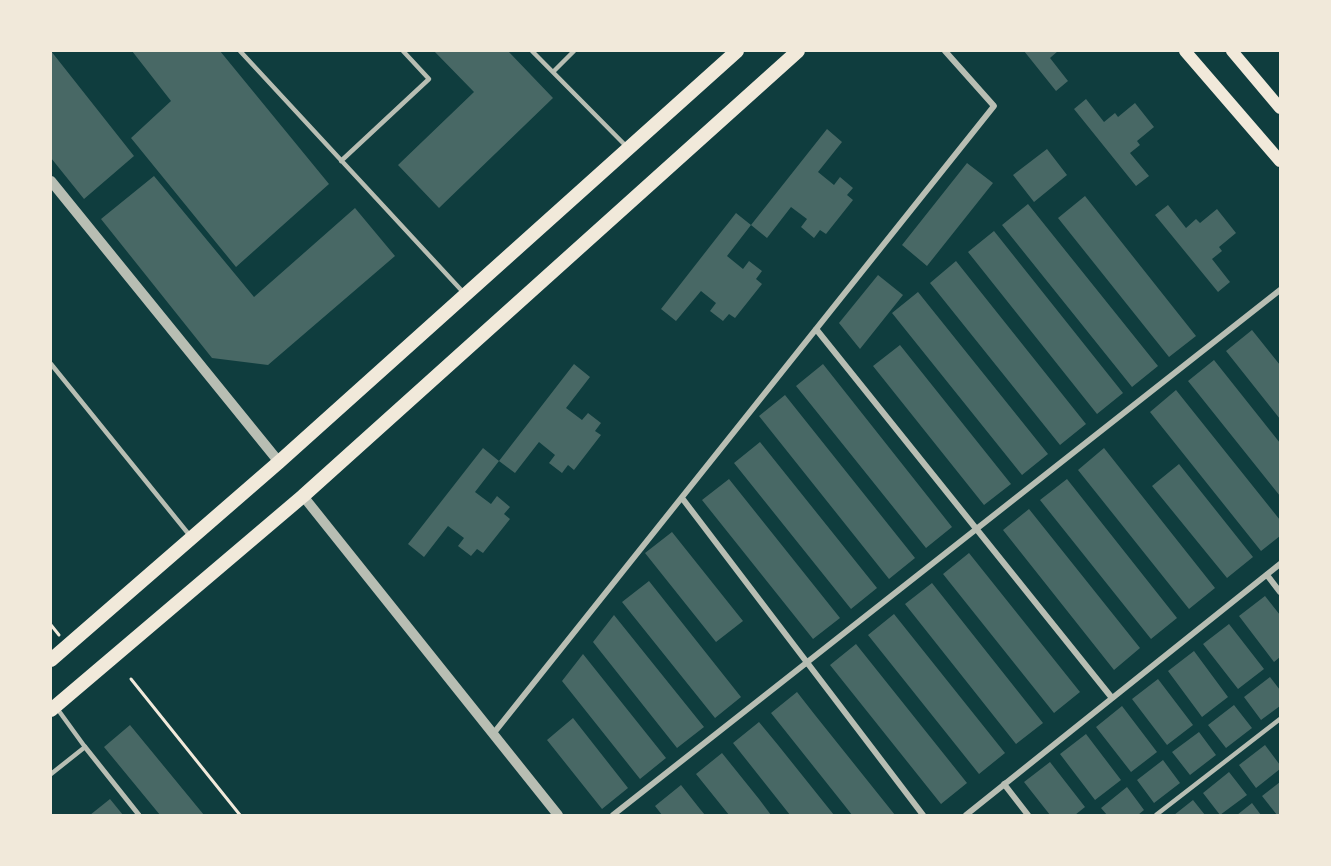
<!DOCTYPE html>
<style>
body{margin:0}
#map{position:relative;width:1331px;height:866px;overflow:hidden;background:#0f3d3e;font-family:"Archivo Narrow",sans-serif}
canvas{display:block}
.frame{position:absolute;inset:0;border:52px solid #f1e9da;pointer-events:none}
</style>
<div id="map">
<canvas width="1331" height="866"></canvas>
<div class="frame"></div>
</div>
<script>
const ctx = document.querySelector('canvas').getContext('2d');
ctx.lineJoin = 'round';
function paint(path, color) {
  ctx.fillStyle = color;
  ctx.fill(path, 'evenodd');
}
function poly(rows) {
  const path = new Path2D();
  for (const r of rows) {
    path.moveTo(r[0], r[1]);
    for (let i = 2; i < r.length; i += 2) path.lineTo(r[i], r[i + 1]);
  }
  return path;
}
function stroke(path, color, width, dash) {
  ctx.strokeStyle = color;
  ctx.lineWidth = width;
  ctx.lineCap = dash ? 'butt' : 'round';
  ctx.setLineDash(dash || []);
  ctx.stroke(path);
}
paint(poly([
 [51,51,134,156,84,199,51,158],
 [132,51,220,51,329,184,236,267,131,138,171,101],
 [434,51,508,51,553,98,439,208,398,165,474,92],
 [1024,51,1058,51,1050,58,1068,81,1056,91],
 [1086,99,1104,122,1115,113,1118,117,1135,103,1154,127,1137,141,1140,145,1130,153,1149,176,1136,186,1074,109],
 [827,129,842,142,818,172,834,185,840,177,853,188,847,195,853,200,826,234,820,230,814,238,801,227,807,219,791,207,767,238,751,225,727,256,743,269,749,261,762,271,756,279,762,284,735,318,729,314,723,321,710,311,716,303,701,291,676,321,661,309,736,213,751,225],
 [1047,149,1067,175,1034,202,1013,175],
 [967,163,993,183,927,266,902,245],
 [154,176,254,297,355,208,395,256,268,365,212,358,101,219],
 [1085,196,1196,336,1169,357,1058,218],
 [1028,204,1158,366,1132,387,1002,225],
 [1168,205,1186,228,1196,219,1200,223,1217,209,1236,233,1219,247,1222,251,1212,259,1230,282,1218,292,1155,215],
 [994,231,1123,393,1097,414,968,252],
 [956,261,1086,424,1060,445,930,283],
 [878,275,903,295,860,349,839,323],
 [918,292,1048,454,1022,475,892,313],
 [1252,330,1280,365,1280,419,1226,351],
 [900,345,1011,484,984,505,873,366],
 [1214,360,1280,443,1280,496,1188,381],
 [574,364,590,377,566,408,582,420,588,413,601,423,595,431,601,435,574,470,568,465,562,473,549,463,555,455,539,442,515,473,499,461],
 [823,364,952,527,926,548,796,386],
 [1176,390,1280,520,1280,536,1261,551,1150,412],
 [785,395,915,558,889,579,759,416],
 [760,442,877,588,851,609,734,463],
 [483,448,499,461,475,492,491,504,497,496,510,507,504,514,510,519,483,553,477,549,471,556,458,546,464,538,448,526,424,557,408,544],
 [1104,448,1215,588,1189,609,1078,470],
 [1179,464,1253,557,1227,578,1152,486],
 [729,479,840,618,813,639,702,500],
 [1067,479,1177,618,1151,639,1040,500],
 [1029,509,1140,648,1114,670,1003,530],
 [672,532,743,621,716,642,645,553],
 [969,553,1080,692,1054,713,943,574],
 [649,581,741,697,715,718,622,602],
 [932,583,1043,723,1016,744,905,604],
 [1265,596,1280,615,1280,657,1274,662,1239,616],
 [894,614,1005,753,979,774,868,635],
 [614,615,704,727,677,748,593,642],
 [1229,624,1264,669,1238,689,1203,644],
 [856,644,967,783,941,804,830,665],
 [1194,651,1228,697,1202,717,1168,671],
 [583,654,666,758,640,779,562,681],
 [1270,677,1280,690,1280,706,1261,720,1244,697],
 [1158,679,1193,725,1167,745,1132,699],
 [797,692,815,715,895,815,852,815,845,806,771,713],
 [1234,705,1252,728,1226,748,1208,725],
 [1122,706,1157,752,1131,772,1096,727],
 [573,718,628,788,602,809,547,740],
 [759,722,778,745,834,815,790,815,733,743],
 [130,725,204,815,160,815,104,747],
 [1199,732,1216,755,1190,775,1172,752],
 [1086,734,1121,780,1095,800,1060,754],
 [1265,745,1280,765,1280,769,1256,788,1239,765],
 [722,753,759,799,771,815,729,815,696,774],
 [1163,760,1180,783,1154,803,1137,780],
 [1050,762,1085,807,1075,815,1050,815,1024,782],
 [1229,772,1247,795,1220,815,1203,793],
 [1280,782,1280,815,1277,815,1262,796],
 [681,785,700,809,705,815,662,815,655,806],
 [1127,787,1144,810,1138,815,1107,815,1101,808],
 [110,799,123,815,90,815],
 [1193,800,1205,815,1174,815],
 [1252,803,1261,815,1237,815]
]), '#486865');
stroke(poly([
 [51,625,59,635],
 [131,679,240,815]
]), '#f1e9da', 3);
stroke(poly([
 [240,51,463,292],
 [532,51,628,148],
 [553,72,574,51],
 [341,161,429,79,403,51],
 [51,364,191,537],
 [51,774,85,747,56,707],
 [1156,815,1280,719]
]), '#b8beb3', 4.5);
stroke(poly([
 [85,747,139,815]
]), '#b8beb3', 5);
stroke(poly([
 [816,329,1112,698],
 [682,498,923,815],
 [1267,575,1280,592],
 [493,734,994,106,945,51],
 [1004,784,1028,815],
 [613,815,1280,290],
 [966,815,1280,564]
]), '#b8beb3', 6);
stroke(poly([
 [51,181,279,462],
 [303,496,558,815]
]), '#b8beb3', 10);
stroke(poly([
 [1185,51,1280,161],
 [1232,51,1280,108]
]), '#f1e9da', 12);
stroke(poly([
 [51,660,279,462,737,51],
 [51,710,303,496,798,51]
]), '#f1e9da', 14);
</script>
